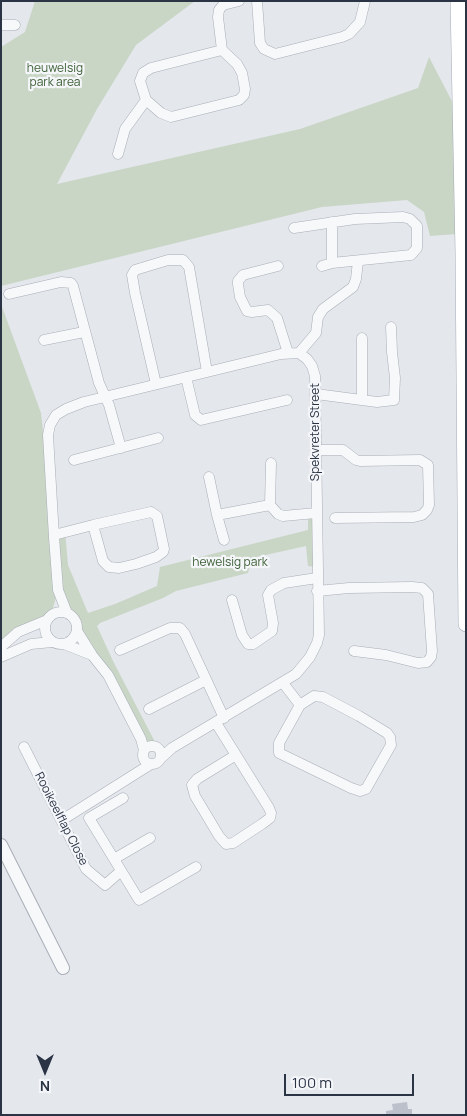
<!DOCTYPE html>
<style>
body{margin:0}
#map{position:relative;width:467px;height:1116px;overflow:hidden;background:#e4e7ec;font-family:Manrope,sans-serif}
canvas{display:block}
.frame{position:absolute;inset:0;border:2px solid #2b3445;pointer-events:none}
.north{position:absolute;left:20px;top:1046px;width:50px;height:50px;-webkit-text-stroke:4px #f4f6f9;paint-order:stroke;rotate:180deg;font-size:14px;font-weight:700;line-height:20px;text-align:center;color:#2b3445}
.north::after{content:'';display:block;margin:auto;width:18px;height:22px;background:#2b3445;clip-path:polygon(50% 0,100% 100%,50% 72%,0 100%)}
.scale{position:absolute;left:284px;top:1074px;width:130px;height:22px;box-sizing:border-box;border:2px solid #2b3445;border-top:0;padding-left:6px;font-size:15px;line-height:18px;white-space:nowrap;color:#2b3445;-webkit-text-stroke:4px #f4f6f9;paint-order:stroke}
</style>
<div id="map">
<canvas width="467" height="1116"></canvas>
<div class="frame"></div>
<div class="north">N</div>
<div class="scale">100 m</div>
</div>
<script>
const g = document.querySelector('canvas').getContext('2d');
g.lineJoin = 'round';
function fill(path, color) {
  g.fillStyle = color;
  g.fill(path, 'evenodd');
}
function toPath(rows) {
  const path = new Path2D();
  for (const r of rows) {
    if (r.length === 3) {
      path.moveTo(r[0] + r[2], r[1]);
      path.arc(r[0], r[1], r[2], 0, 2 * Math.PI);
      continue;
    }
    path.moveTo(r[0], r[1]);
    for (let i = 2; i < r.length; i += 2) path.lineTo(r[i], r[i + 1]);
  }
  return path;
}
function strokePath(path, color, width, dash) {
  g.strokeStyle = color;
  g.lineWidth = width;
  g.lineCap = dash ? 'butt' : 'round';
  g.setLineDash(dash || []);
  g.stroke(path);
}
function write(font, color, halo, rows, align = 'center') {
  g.font = font + ' Manrope,sans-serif';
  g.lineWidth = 4.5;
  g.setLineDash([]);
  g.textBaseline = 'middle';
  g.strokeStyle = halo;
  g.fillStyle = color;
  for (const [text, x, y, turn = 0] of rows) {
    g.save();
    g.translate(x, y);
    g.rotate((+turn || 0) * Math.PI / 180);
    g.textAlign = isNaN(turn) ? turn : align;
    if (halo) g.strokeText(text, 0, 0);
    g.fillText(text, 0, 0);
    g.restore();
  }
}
const green = toPath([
 [35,1,195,1,136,45,97,109,57,184,300,129,418,88,429,57,455,107,457,234,430,236,424,212,407,200,322,207,1,286,1,47,25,32],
 [1,304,41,413,54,534,65,531,68,565,88,613,115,604,157,586,160,567,308,530,308,518,316,519,317,567,308,566,306,546,252,558,248,573,176,591,163,598,100,623,97,626,113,661,154,740,154,746,141,739,78,627,76,620,67,613,58,590,51,615,1,648]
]);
const building = toPath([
 [407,1102,408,1109,412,1109,412,1115,386,1115,386,1111,393,1110,392,1104]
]);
const minor = toPath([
 [257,1,260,43,264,49,275,54,342,37,349,34,360,22,365,1],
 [1,25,15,25],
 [146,100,161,113,171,117,239,100,244,95,245,89,242,73,237,64,222,50],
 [118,154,125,129,146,100,140,81,143,73,151,68,222,50,218,17,219,10,223,5,239,1],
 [332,222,332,263],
 [294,228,355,219,403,217,410,219,417,226,417,248,411,255,332,263,322,266],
 [278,266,243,275,238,281,238,284,240,297,247,311,252,312,268,310,277,318,288,353],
 [9,294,61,282,71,283,73,286,99,383,109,405,121,448],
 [44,340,84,332],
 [299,353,316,333,318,317,323,309,353,287,356,279,358,261],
 [186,377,195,415,201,420,287,400],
 [156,384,135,293,132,275,135,270,168,260,183,260,189,267,207,372],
 [316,394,377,402,394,400,395,378,392,352,391,327],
 [362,399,362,338],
 [316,450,343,450,356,460,360,461,420,460,428,465,429,505,427,510,422,515,414,517,335,518],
 [74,460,158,438],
 [209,477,217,515,224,540],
 [270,505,271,463],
 [217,515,270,505,278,514,283,516,316,513],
 [54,535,93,525,151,512,157,516,164,549,163,552,156,557,136,564,119,568,109,567,103,561,93,525],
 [317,591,349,588,412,587,422,588,428,594,432,651,431,657,427,662,418,663,386,655,354,651],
 [232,600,242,635,248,644,253,644,272,631,273,623,268,595,271,590,284,583,317,578],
 [61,628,16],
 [67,613,58,590,54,537,48,435,50,425,56,415,66,409,84,402,281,354,299,353,307,359,312,366,315,376,319,635,317,643,310,657,296,674,172,748,160,759],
 [77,631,92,655,108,675,141,739,144,750],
 [64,644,92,655],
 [1,647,18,632,47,620],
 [120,650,170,628,180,628,185,634,224,718],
 [1,657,31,644,52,642],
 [283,683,300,705],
 [314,696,323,697,359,716,387,733,390,737,391,745,366,789,360,791,351,788,279,753,279,743,300,705,314,696],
 [149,709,206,680],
 [216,723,236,755,269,808,271,813,270,818,262,824,233,843,226,844,219,836,195,796,192,785,197,779,236,755],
 [152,755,9],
 [24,747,86,869,105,885,121,871],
 [123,798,89,818,139,900,196,867],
 [62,820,151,764],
 [114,859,150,838]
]);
const tertiary = toPath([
 [1,845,63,968]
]);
const primary = toPath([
 [458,1,463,253,466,624]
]);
const parkNames = [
 ["heuwelsig",55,69],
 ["park area",55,83],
 ["hewelsig park",230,563]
];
const streetNames = [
 ["Spekvreter Street",316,432,-90],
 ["Rooikeelflap Close",61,819,63]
];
fill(green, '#c9d6c5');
fill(building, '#bbc0ca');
strokePath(minor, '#a9aeb7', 11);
strokePath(tertiary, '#a9aeb7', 14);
strokePath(primary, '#a3abb8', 16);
strokePath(minor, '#f7f8fa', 10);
strokePath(tertiary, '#f7f8fa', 12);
strokePath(primary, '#fff', 15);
write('12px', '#3f6138', '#f4f6f9', parkNames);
write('12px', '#2b3445', '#f4f6f9', streetNames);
</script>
